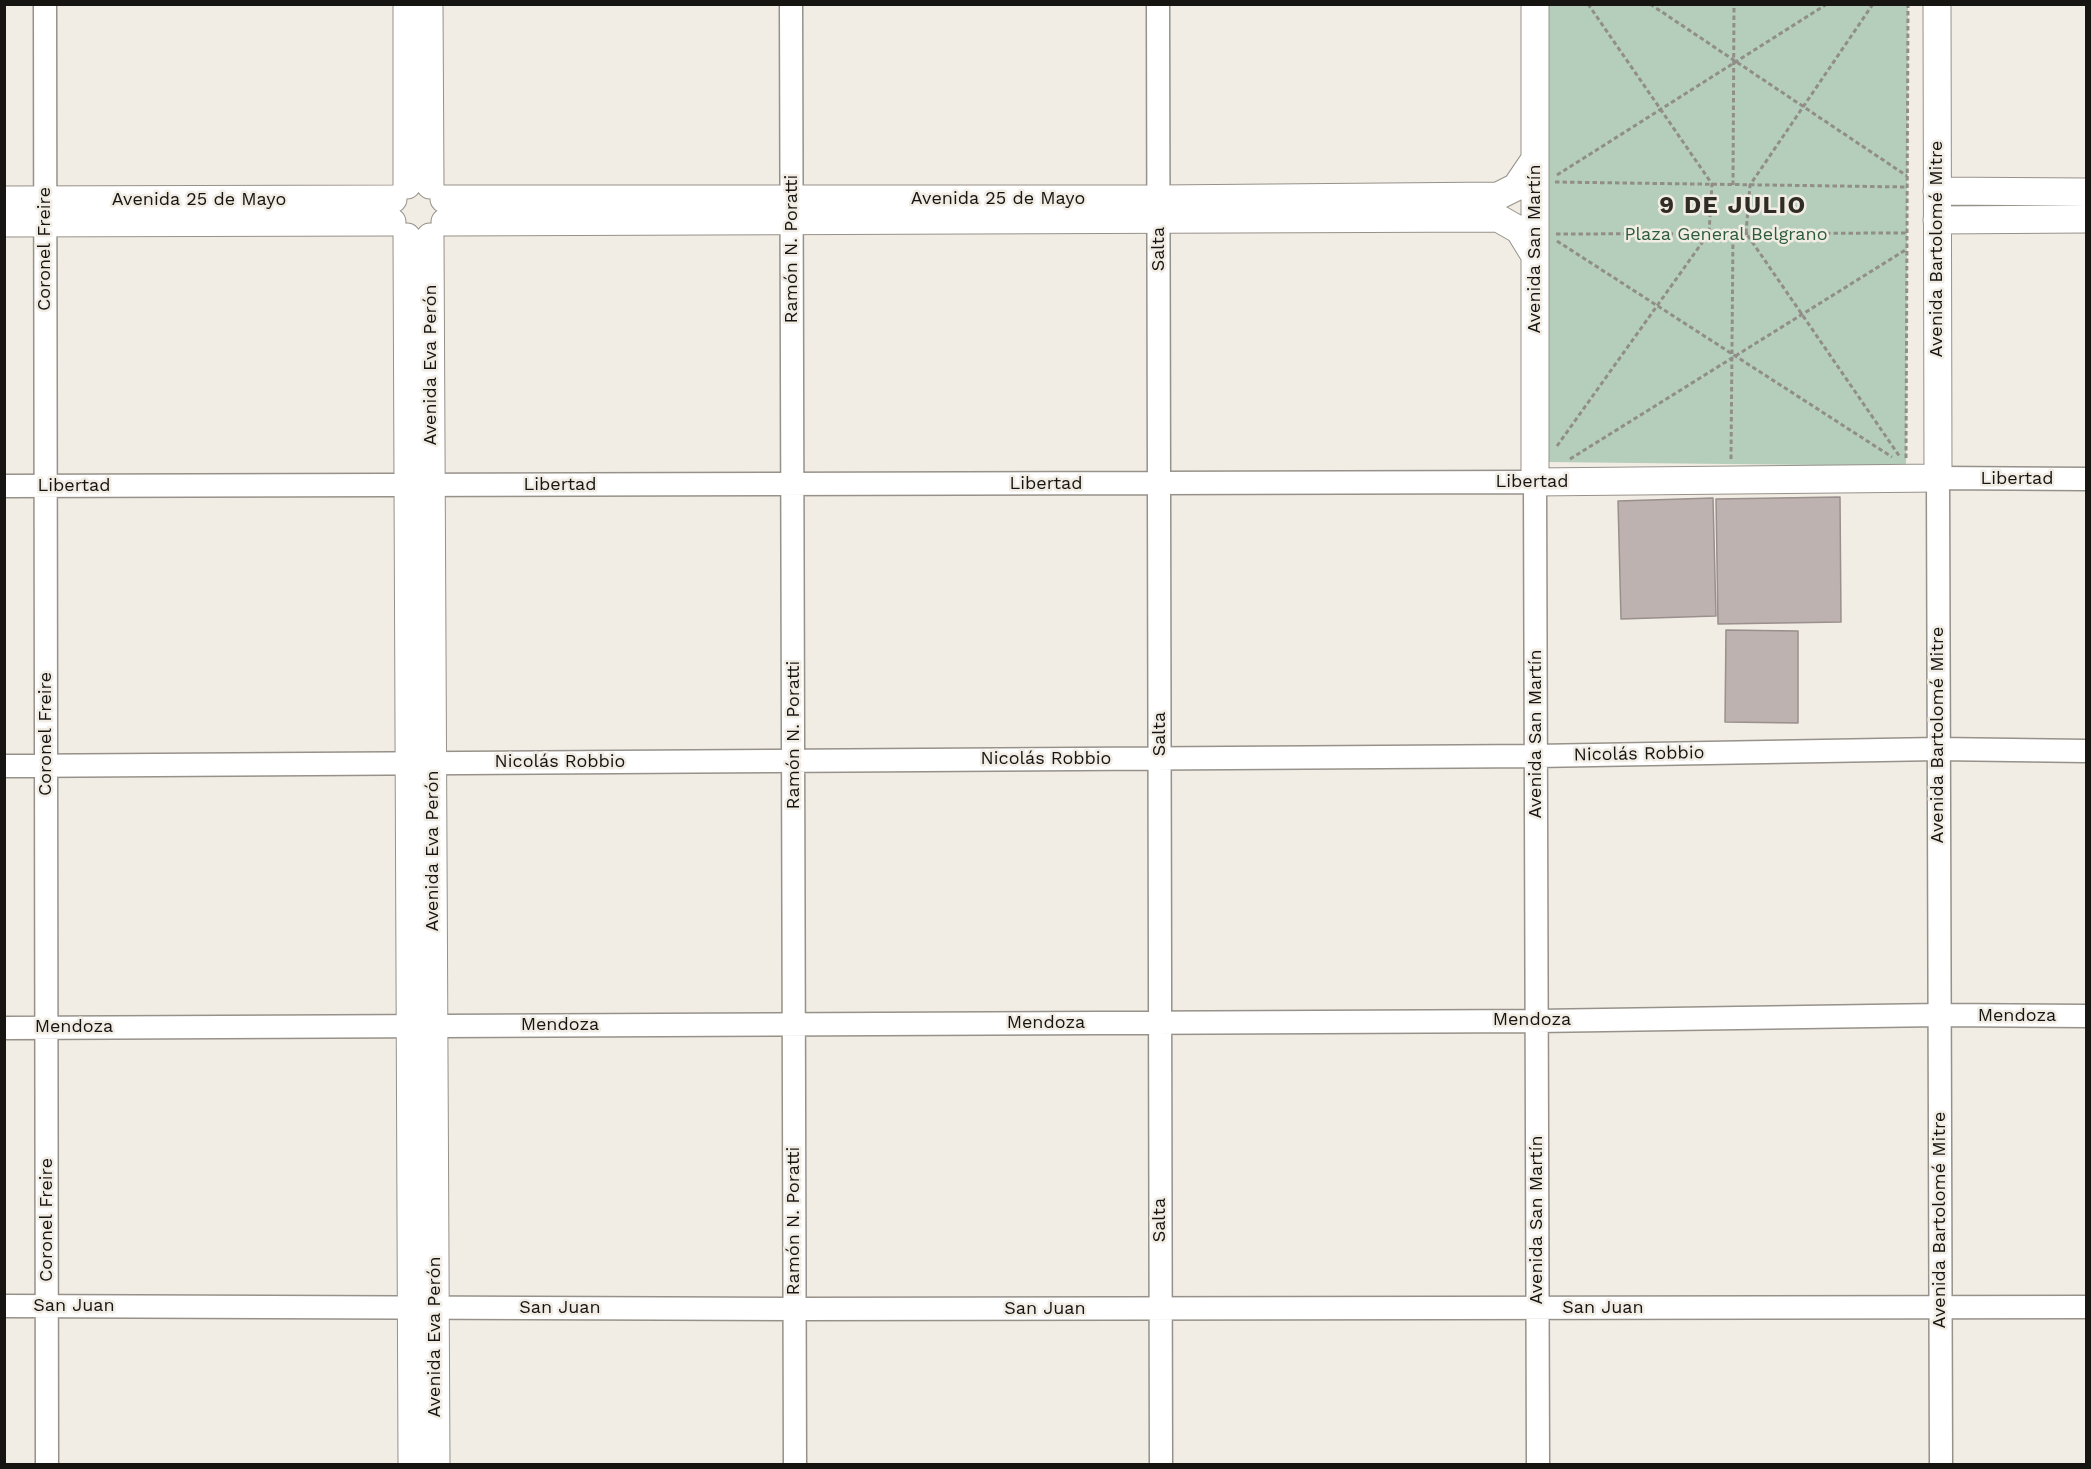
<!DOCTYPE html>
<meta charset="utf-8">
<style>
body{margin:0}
#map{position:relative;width:2091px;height:1469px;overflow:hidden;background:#f2ede4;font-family:"Work Sans",sans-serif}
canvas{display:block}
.frame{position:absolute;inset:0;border:6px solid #161512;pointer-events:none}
</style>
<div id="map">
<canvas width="2091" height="1469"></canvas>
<div class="frame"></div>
</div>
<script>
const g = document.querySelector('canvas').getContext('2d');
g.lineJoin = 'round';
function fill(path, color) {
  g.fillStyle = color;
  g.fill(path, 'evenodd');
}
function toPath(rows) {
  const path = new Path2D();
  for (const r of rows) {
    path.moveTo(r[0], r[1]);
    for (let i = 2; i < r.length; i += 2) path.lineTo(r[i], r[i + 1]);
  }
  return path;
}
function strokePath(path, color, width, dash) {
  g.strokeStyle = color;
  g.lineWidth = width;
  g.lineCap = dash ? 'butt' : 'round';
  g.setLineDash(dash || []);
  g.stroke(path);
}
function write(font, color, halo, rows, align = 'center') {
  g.font = font + ' "Work Sans",sans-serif';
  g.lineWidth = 5;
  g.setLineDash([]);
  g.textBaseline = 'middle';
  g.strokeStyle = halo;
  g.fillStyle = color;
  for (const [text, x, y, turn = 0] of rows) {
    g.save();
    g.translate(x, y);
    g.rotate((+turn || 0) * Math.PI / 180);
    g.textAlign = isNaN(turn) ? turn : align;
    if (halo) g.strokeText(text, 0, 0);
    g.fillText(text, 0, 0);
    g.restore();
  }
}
const green = toPath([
 [1545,5,1908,5,1906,466,1546,462]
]);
const building = toPath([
 [1840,497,1841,622,1718,624,1716,499,1840,497],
 [1713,498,1716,616,1621,619,1618,501,1713,498],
 [1726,630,1798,631,1798,723,1725,722,1726,630]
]);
const path = toPath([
 [1650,4,1907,176],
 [1873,4,1750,185,1746,233,1900,457],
 [1557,175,1827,4],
 [1555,182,1907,187],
 [1733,185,1734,4],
 [1556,234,1907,233],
 [1557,241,1892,457],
 [1557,446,1709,233,1712,184,1588,4],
 [1906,458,1908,4],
 [1570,459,1907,249],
 [1731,459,1733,233]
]);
const minor = toPath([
 [45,4,47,1464],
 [791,4,795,1464],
 [1158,4,1161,1464],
 [4,486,1535,482,1538,1464],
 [4,766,1536,756,1938,749,2086,751],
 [4,1028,1537,1021,1939,1015,2086,1016],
 [4,1306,794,1309,2086,1307],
 [1941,1464,1938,478,2086,479]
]);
const major = toPath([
 [407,4,407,185],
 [429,4,430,185],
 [1535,4,1535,482,1938,478,1937,4],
 [1937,191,2086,192],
 [444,199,1159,199,1498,196,1516,187,1535,159],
 [4,200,393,199],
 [1937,220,2086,219],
 [445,222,1498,218,1519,230,1535,256],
 [4,223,392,222],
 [407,237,412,1464],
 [430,237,436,1464]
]);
const streetNames = [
 ["Avenida 25 de Mayo",998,199],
 ["Avenida 25 de Mayo",199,200],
 ["Coronel Freire",45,249,-90],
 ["Ramón N. Poratti",792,249,-90],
 ["Salta",1159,249,-90],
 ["Avenida San Martín",1535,249,-90],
 ["Avenida Bartolomé Mitre",1937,249,-90],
 ["Avenida Eva Perón",431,365,-90],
 ["Libertad",2017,479],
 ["Libertad",1532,482],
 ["Libertad",1046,484],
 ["Libertad",560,485],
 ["Libertad",74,486],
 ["Coronel Freire",46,734,-90],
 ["Salta",1160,734,-90],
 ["Avenida San Martín",1536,734,-90],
 ["Ramón N. Poratti",794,735,-90],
 ["Avenida Bartolomé Mitre",1938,735,-90],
 ["Nicolás Robbio",1639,754,-1],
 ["Nicolás Robbio",1046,759],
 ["Nicolás Robbio",560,762],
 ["Avenida Eva Perón",433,851,-90],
 ["Mendoza",2017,1016],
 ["Mendoza",1532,1020],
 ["Mendoza",1046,1023],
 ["Mendoza",560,1025],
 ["Mendoza",74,1027],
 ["Coronel Freire",47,1220,-90],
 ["Salta",1160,1220,-90],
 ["Avenida San Martín",1537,1220,-90],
 ["Avenida Bartolomé Mitre",1940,1220,-90],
 ["Ramón N. Poratti",794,1221,-90],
 ["San Juan",74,1306],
 ["San Juan",560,1308],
 ["San Juan",1603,1308],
 ["San Juan",1045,1309],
 ["Avenida Eva Perón",435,1337,-90]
];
const parkNames = [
 ["Plaza General Belgrano",1726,235]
];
const districtNames = [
 ["9 DE JULIO",1733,206]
];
fill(green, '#b4cebb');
fill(building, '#bdb2af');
strokePath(building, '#998f8c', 1.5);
strokePath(minor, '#969189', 25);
strokePath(major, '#969189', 29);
strokePath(path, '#918e88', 3, [4.5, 3]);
strokePath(minor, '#fff', 22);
strokePath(major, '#fff', 27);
write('18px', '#161512', '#f2ede4', streetNames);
write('18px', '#2a5c3d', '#f2ede4', parkNames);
g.letterSpacing = '1.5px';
write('bold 24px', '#2f2b25', '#f2ede4', districtNames);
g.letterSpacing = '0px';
</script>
